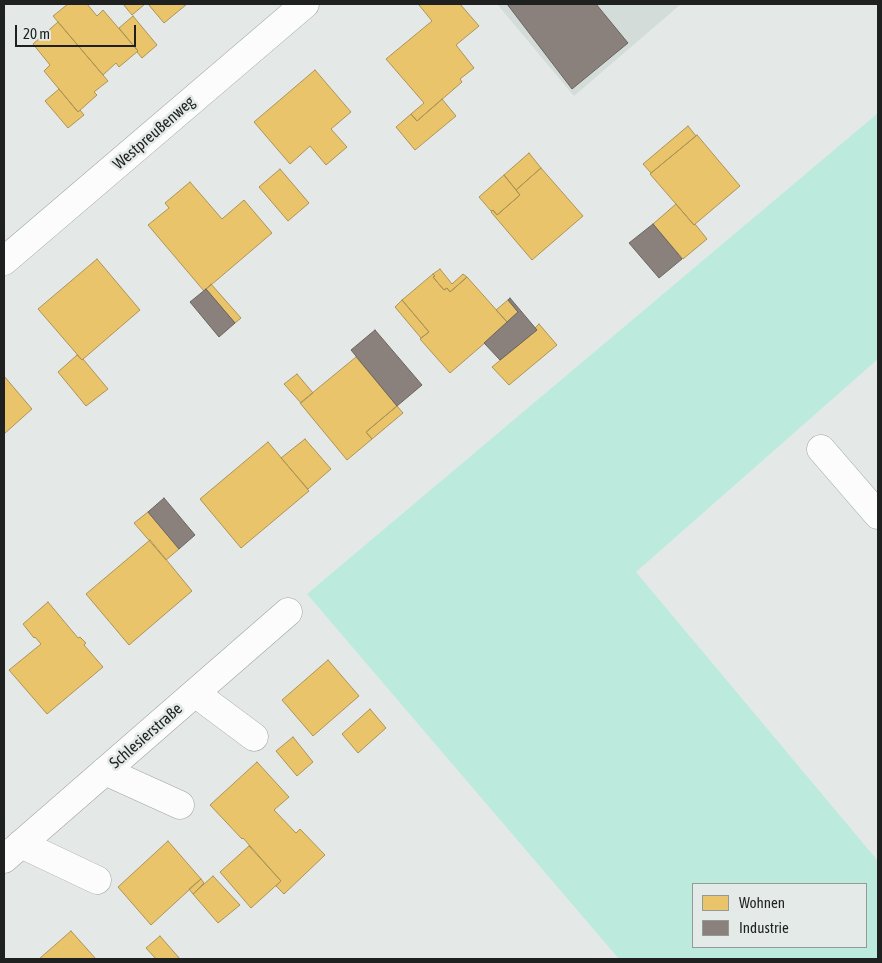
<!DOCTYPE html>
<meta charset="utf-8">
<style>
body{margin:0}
#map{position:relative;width:882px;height:963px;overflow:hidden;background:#e4e9e7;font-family:"Asap Condensed",sans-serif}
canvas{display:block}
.frame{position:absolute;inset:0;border:5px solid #1f2120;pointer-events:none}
.legend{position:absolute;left:692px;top:883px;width:175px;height:65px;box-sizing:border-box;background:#e3eae7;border:1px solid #959a97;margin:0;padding:6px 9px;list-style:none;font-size:15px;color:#1f2120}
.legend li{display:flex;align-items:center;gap:10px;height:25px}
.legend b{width:25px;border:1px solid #959a97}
.scale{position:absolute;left:15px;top:25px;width:121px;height:22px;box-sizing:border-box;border:2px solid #1f2120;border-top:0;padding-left:6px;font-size:15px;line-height:18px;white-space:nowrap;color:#1f2120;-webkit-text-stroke:4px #e3eae7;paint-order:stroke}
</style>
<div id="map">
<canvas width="882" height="963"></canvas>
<div class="frame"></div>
<ul class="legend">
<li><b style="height:14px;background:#e9c46a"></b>Wohnen</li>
<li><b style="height:14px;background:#8a817c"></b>Industrie</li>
</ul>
<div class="scale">20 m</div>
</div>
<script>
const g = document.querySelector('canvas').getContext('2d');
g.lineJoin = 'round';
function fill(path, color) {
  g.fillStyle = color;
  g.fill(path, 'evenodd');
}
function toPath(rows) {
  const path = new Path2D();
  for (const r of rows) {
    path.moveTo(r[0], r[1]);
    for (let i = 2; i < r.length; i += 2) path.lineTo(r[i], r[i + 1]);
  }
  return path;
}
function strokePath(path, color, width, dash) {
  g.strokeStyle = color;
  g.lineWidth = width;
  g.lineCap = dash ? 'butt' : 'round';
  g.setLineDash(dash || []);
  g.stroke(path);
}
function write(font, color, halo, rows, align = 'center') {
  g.font = font + ' "Asap Condensed",sans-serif';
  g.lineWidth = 5;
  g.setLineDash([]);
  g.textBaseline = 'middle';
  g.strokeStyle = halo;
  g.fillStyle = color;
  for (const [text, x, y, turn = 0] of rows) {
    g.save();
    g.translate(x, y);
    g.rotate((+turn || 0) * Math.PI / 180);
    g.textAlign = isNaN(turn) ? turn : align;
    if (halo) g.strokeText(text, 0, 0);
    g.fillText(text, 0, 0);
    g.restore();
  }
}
const built = toPath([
 [497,4,681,4,574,96]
]);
const green = toPath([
 [878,113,878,359,636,572,878,861,878,959,619,959,307,594],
 [693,884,866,884,866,947,693,947]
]);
const homes = toPath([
 [68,4,87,4,97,16,103,10,138,51,119,67,116,63,103,75,53,16,68,4],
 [123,4,145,4,132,15,123,4],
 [148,4,187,4,164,23,148,4],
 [420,4,460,4,479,26,456,45,474,68,460,79,462,82,417,121,411,114,424,103,386,59,432,21,419,5,420,4],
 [133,16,157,45,142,58,137,52,138,51,119,28,133,16],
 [58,22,108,81,94,92,97,95,78,112,44,71,50,65,33,44,58,22],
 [315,70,351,112,331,129,347,147,326,165,310,146,290,164,254,122,315,70],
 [59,89,78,112,80,110,84,115,68,128,45,101,59,89],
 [442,99,456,116,415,150,396,127,411,114,417,121,442,99],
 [688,126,696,136,651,173,643,164,688,126],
 [697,135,740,186,694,225,650,174,697,135],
 [529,153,541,168,516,190,504,175,529,153],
 [541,168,583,216,532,260,491,212,493,210,497,215,520,195,516,190,541,168],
 [280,169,309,203,288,221,259,187,280,169],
 [504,175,520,195,497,215,493,210,491,211,479,197,504,175],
 [190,182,222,219,244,200,272,233,204,291,148,225,169,208,165,203,190,182],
 [676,204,694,225,695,224,707,239,683,259,653,224,676,204],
 [97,259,140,310,82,360,38,309,97,259],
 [440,269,452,284,463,274,467,277,450,292,447,288,444,290,433,277,435,276,433,274,440,269],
 [433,274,435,276,433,277,444,290,447,288,450,292,467,277,508,323,450,373,420,339,429,332,402,300,433,274],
 [211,284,241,318,235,323,206,289,211,284],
 [402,300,429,332,421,338,395,307,402,300],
 [508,300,518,312,507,322,496,310,508,300],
 [539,324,557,345,509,385,492,367,537,330,535,328,539,324],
 [77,355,82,360,83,359,108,389,86,406,58,372,77,355],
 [356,357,397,406,366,432,372,439,347,460,300,403,356,357],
 [297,374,313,393,301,403,284,384,297,374],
 [4,376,32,409,4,434,4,376],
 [397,406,403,413,372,439,366,432,397,406],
 [305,439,331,469,308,489,281,458,305,439],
 [268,442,309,491,241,548,200,499,268,442],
 [148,512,179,549,166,560,134,523,148,512],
 [150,540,192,591,129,645,86,594,150,540],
 [48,602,78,638,80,637,86,643,84,645,103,667,47,714,9,670,41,644,35,637,34,638,23,624,48,602],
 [328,660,359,696,313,736,282,700,328,660],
 [370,709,386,728,358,753,342,734,370,709],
 [293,737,313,762,297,776,276,751,293,737],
 [257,762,289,797,274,810,296,833,300,829,325,855,284,894,276,886,281,881,243,838,242,839,210,805,257,762],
 [168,841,201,879,151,925,118,887,168,841],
 [249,846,281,881,251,908,220,872,249,846],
 [213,876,240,905,218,923,193,894,213,876],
 [201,879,204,883,193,894,189,889,201,879],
 [71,931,96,959,39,959,71,931],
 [160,936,180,959,156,959,146,948,160,936]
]);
const industry = toPath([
 [507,4,596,4,628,43,572,89,507,4],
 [653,224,682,259,659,278,629,243,653,224],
 [206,289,235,323,219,337,190,302,206,289],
 [510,298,537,330,500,360,484,343,518,312,508,300,510,298],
 [375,330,422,385,397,406,351,350,375,330],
 [164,498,195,535,179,549,148,512,164,498]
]);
const minor = toPath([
 [4,261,305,4],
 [821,449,878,515],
 [195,693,254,737],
 [105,771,180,805],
 [21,844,97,880],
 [4,859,288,612]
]);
const streetNames = [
 ["Westpreußenweg",154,133,-41],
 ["Schlesierstraße",146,736,-41]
];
fill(built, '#d3dcd8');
fill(green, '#bcebdd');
fill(homes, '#e9c46a');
strokePath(homes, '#ac9354', 1);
fill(industry, '#8a817c');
strokePath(industry, '#6a6460', 1);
strokePath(minor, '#9fa2a1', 29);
strokePath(minor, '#fbfcfb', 28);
write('16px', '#1f2120', '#e3eae7', streetNames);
</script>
